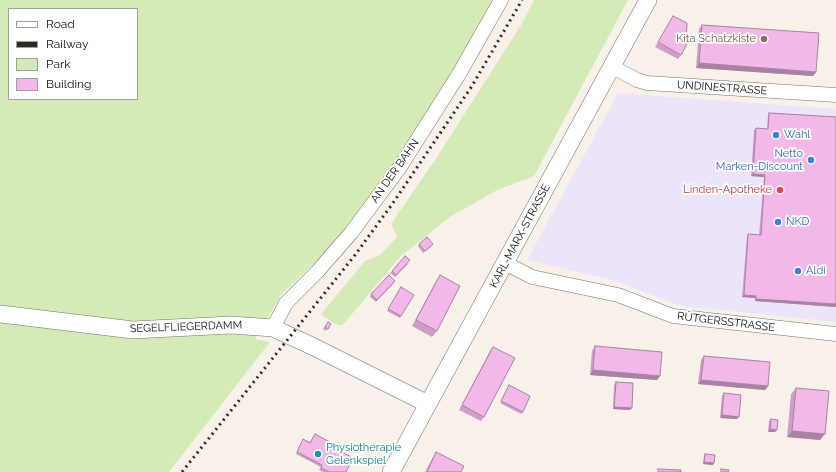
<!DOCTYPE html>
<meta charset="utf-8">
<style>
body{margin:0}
#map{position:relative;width:836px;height:472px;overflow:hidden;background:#f8f1e9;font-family:Raleway,sans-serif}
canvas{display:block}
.legend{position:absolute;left:8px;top:8px;width:130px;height:92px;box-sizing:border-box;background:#fff;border:1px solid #9f9f9d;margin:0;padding:5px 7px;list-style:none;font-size:12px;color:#100e0b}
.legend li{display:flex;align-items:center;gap:8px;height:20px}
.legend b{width:20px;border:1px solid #9f9f9d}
</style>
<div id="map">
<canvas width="836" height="472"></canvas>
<ul class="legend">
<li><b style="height:5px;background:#fff"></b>Road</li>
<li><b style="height:5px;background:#2e2b27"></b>Railway</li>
<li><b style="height:11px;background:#d5ebb7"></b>Park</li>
<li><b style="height:11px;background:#f1b8e8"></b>Building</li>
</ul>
</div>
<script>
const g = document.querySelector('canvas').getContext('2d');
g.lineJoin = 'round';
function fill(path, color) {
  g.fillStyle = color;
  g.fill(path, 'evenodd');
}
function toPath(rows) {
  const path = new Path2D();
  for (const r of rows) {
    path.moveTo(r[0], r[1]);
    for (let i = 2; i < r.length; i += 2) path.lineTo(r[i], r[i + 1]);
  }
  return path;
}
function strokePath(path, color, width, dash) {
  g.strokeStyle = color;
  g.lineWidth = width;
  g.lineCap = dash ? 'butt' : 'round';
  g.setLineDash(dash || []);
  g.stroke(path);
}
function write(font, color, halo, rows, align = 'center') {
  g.font = font + ' Raleway,sans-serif';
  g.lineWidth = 3.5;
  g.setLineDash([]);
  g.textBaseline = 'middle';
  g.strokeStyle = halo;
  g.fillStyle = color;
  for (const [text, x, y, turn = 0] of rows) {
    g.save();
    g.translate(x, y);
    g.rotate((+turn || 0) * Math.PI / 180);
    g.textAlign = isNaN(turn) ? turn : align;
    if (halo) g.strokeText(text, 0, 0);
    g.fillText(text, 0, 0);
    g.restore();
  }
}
const commercial = toPath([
 [618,93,836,109,836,322,680,306,616,281,527,260]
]);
const green = toPath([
 [0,0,495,0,455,70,394,164,347,231,281,295,255,339,270,342,169,472,0,472],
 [9,9,137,9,137,99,9,99],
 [534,0,628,0,534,176,497,190,450,217,401,256,342,326,333,323,321,314,365,261,380,255,397,237,391,224,437,157,521,25]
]);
const minor = toPath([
 [611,66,637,80,647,83,836,95],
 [505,263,532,277,618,295,673,316,836,334],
 [273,328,286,303,317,272,351,233,400,167,459,74,501,0]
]);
const tertiary = toPath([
 [0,314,133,330,231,325,273,328,314,347,428,404],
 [391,472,648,0]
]);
const rail = toPath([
 [182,472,355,255,393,203,472,86,522,0]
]);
const wall = toPath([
 [673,16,681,55,678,59,655,47],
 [702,25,816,72,813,76,696,68,699,29],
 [769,113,836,117,836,307,755,301,755,298,742,297,747,236,748,234,759,235,764,177,751,176,754,130,756,128,767,129,768,115],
 [419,244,431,247,423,253,418,246],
 [409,263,395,277,390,273,392,271],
 [440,275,437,331,432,337,412,326,436,281],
 [394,283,376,302,370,297,371,294],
 [399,290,401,316,400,318,387,311],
 [328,322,331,324,326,331,323,329],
 [595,346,660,376,657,380,590,375,592,351],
 [493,347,484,417,481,421,459,410,490,351],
 [704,356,768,386,765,390,698,384,701,360],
 [616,382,630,410,613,409,614,385],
 [509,385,523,412,521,414,500,403],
 [796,388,820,440,787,437,791,394],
 [724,393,737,419,720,418,722,396],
 [771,419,775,432,768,432,769,421],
 [315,434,342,452,346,472,323,472,319,470,321,467,296,454,303,439,310,442],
 [436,452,461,472,425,472,432,459],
 [705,454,713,465,703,464,704,456]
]);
const shadedWall = toPath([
 [699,63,816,72,813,76,696,68],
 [753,174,765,175,764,177,751,176],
 [744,295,756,296,755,298,742,297],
 [756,299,836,304,836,307,755,301],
 [593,370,660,376,657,380,590,375],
 [701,380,768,386,765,390,698,384],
 [614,407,632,408,630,410,613,409],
 [722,415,739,417,737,419,720,418],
 [770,429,777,430,775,432,768,432],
 [792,431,825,434,820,440,787,437],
 [704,462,714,463,713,465,703,464]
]);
const building = toPath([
 [673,16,687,23,686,46,681,55,658,42,673,16],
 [702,25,819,33,816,72,699,63,702,25],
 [769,113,836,117,836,304,756,299,756,296,744,295,748,234,761,235,765,175,753,174,756,128,768,129,769,113],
 [427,237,433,244,425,251,419,244,427,237],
 [405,256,410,260,396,275,392,271,405,256],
 [389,275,395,281,377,300,371,294,389,275],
 [440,275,460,286,437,331,416,320,440,275],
 [401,287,414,295,401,316,388,309,401,287],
 [328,322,331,324,328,329,325,327,328,322],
 [595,346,662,352,660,376,593,370,595,346],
 [493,347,515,358,484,417,462,405,493,347],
 [704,356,770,362,768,386,701,380,704,356],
 [616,382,633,383,632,408,614,407,616,382],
 [509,385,530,396,523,412,501,401,509,385],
 [796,388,829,391,825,434,792,431,796,388],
 [724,393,741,395,739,417,722,415,724,393],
 [771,419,778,420,777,430,770,429,771,419],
 [315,434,343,449,342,452,353,458,346,472,329,472,321,468,322,465,297,452,303,439,310,443,315,434],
 [436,452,464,466,461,472,427,472,436,452],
 [705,454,715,455,714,463,704,462,705,454],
 [658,469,681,470,681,472,658,472,658,469],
 [721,469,729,470,728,472,721,472,721,469]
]);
const markers = [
 [764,39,4,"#8d6e63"],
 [776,135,4,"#3f7fe0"],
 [811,160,4,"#3f7fe0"],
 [780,190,4,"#e0444e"],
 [778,222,4,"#3f7fe0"],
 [798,271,4,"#3f7fe0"],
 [318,454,4,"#0f9aa8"]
];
const educationNames = [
 ["Kita Schatzkiste",756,39]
];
const streetNames = [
 ["UNDINESTRASSE",722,88,4],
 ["AN DER BAHN",395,171,-55],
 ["KARL-MARX-STRASSE",520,236,-62],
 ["RÜTGERSSTRASSE",726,322,7],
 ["SEGELFLIEGERDAMM",186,327,-2]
];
const shopNames = [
 ["Wahl",784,135],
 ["Netto",803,154,"right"],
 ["Marken-Discount",803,167,"right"],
 ["NKD",786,222],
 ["Aldi",806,271]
];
const healthNames = [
 ["Linden-Apotheke",772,190]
];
const cultureNames = [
 ["Physiotherapie",326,448],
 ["Gelenkspiel",326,461]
];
fill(commercial, '#ece5fa');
fill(green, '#d5ebb7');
strokePath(minor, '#77716a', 15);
strokePath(tertiary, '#77716a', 18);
strokePath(minor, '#fff', 14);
strokePath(tertiary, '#fff', 17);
strokePath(rail, '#2e2b27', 3, [2, 4]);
fill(wall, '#cf9ec8');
fill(shadedWall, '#a981a2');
fill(building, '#f1b8e8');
strokePath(building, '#a981a2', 1);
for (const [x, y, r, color] of markers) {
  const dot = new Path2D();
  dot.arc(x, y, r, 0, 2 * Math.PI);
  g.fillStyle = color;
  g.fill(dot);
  strokePath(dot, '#fff', 1.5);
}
write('11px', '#785e54', '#fff', educationNames, 'right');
write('11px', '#100e0b', '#fff', streetNames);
write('11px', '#366cbe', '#fff', shopNames, 'left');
write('11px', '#be3a42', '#fff', healthNames, 'right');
write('11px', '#0d838f', '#fff', cultureNames, 'left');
</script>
